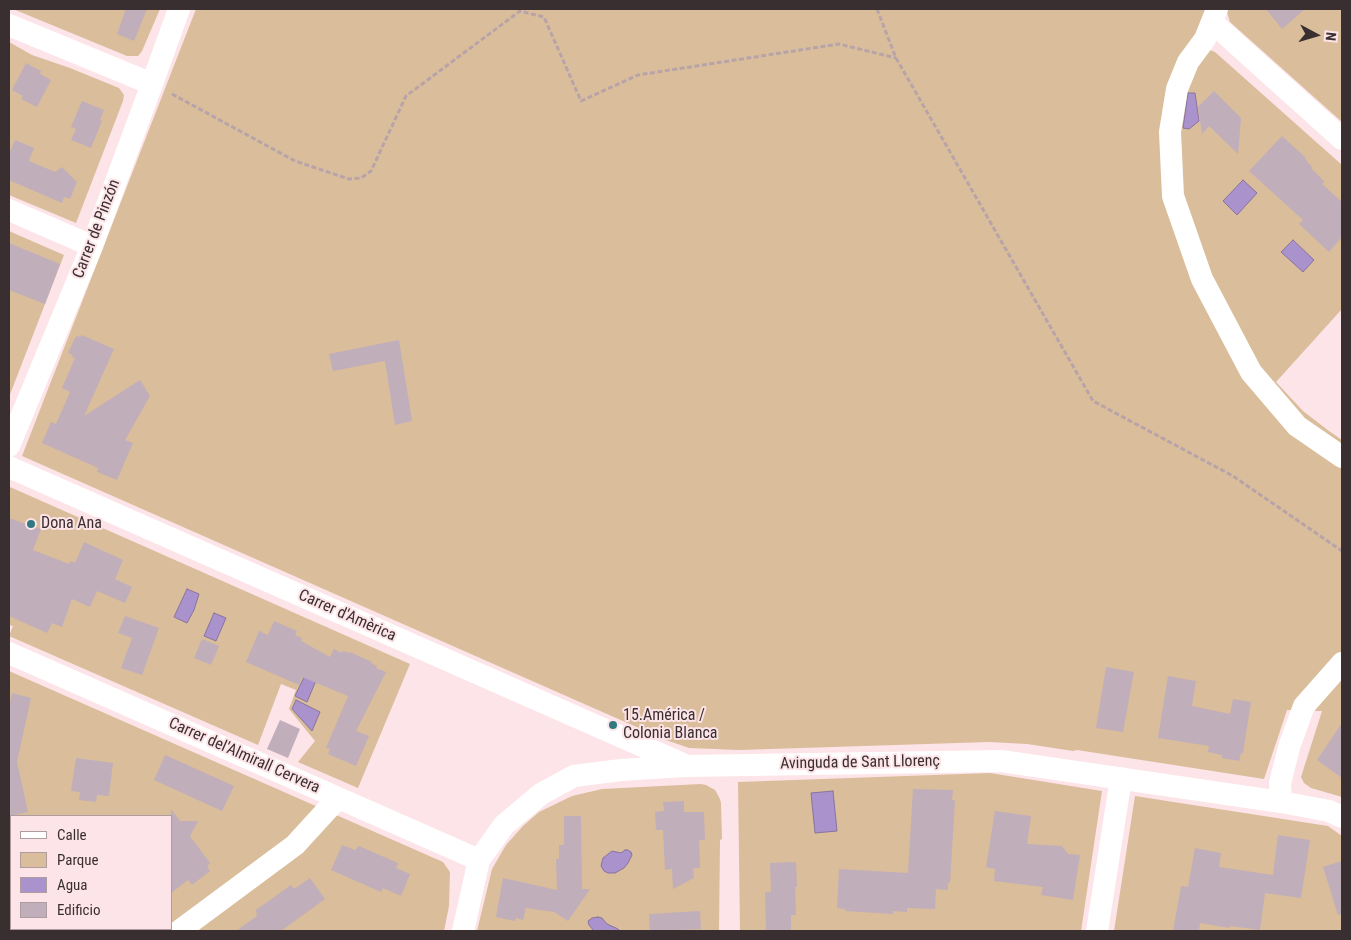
<!DOCTYPE html>
<meta charset="utf-8">
<style>
body{margin:0}
#map{position:relative;width:1351px;height:940px;overflow:hidden;background:#fde4e8;font-family:"Roboto Condensed",sans-serif}
canvas{display:block}
.frame{position:absolute;inset:0;border:10px solid #392f31;pointer-events:none}
.legend{position:absolute;left:10px;top:815px;width:162px;height:115px;box-sizing:border-box;background:#fde4e8;border:1px solid #af9c9f;margin:0;padding:6px 9px;list-style:none;font-size:15px;color:#392f31}
.legend li{display:flex;align-items:center;gap:10px;height:25px}
.legend b{width:25px;border:1px solid #af9c9f}
.north{position:absolute;left:1291px;top:10px;width:50px;height:50px;-webkit-text-stroke:4px #fde4e8;paint-order:stroke;rotate:96deg;font-size:14px;font-weight:700;line-height:20px;text-align:center;color:#392f31}
.north::after{content:'';display:block;margin:auto;width:18px;height:22px;background:#392f31;clip-path:polygon(50% 0,100% 100%,50% 72%,0 100%)}
</style>
<div id="map">
<canvas width="1351" height="940"></canvas>
<div class="frame"></div>
<ul class="legend">
<li><b style="height:6px;background:#fff"></b>Calle</li>
<li><b style="height:14px;background:#dabd9b"></b>Parque</li>
<li><b style="height:14px;background:#aa92cd"></b>Agua</li>
<li><b style="height:14px;background:#c0aebb"></b>Edificio</li>
</ul>
<div class="north">N</div>
</div>
<script>
const g = document.querySelector('canvas').getContext('2d');
g.lineJoin = 'round';
function fill(path, color) {
  g.fillStyle = color;
  g.fill(path, 'evenodd');
}
function toPath(rows) {
  const path = new Path2D();
  for (const r of rows) {
    path.moveTo(r[0], r[1]);
    for (let i = 2; i < r.length; i += 2) path.lineTo(r[i], r[i + 1]);
  }
  return path;
}
function strokePath(path, color, width, dash) {
  g.strokeStyle = color;
  g.lineWidth = width;
  g.lineCap = dash ? 'butt' : 'round';
  g.setLineDash(dash || []);
  g.stroke(path);
}
function write(font, color, halo, rows, align = 'center') {
  g.font = font + ' "Roboto Condensed",sans-serif';
  g.lineWidth = 4;
  g.setLineDash([]);
  g.textBaseline = 'middle';
  g.strokeStyle = halo;
  g.fillStyle = color;
  for (const [text, x, y, turn = 0] of rows) {
    g.save();
    g.translate(x, y);
    g.rotate((+turn || 0) * Math.PI / 180);
    g.textAlign = isNaN(turn) ? turn : align;
    if (halo) g.strokeText(text, 0, 0);
    g.fillText(text, 0, 0);
    g.restore();
  }
}
const green = toPath([
 [13,9,160,9,142,51,138,56,127,56],
 [196,9,1207,9,1210,50,1215,52,1342,165,1342,309,1276,382,1303,411,1329,431,1342,440,1342,797,1311,788,1304,783,1301,777,1322,711,1287,710,1264,779,1077,750,1073,751,1027,744,989,742,739,750,689,748,666,740,548,688,22,456],
 [1226,9,1342,9,1342,122,1230,22],
 [9,42,32,55,70,68,119,88,124,95,123,101,76,223,9,195],
 [9,231,64,255,9,397],
 [10,487,410,664,358,788,298,762,315,741,289,709,296,690,281,684,258,745,9,636,13,626,9,625,9,490],
 [9,671,443,862,450,872,449,906,444,931,9,931],
 [11,816,171,816,171,929,11,929],
 [990,773,1102,791,1081,931,740,931,738,782],
 [701,784,706,785,715,790,720,799,721,803,722,839,720,840,719,931,477,931,492,869,506,845,523,826,539,812,572,796,602,789],
 [1135,796,1328,826,1342,836,1342,931,1114,931]
]);
const water = toPath([
 [1188,93,1195,93,1199,121,1189,129,1183,128,1188,93],
 [1243,180,1257,193,1237,215,1223,201,1243,180],
 [1293,240,1314,260,1303,272,1281,252,1293,240],
 [187,589,199,594,194,610,187,623,174,617,187,589],
 [214,613,226,618,216,641,204,636,214,613],
 [306,673,317,678,307,702,295,696,306,673],
 [296,700,320,712,312,731,292,709,296,700],
 [833,791,837,831,815,833,811,793,833,791],
 [625,850,628,850,631,852,632,855,628,863,624,868,615,873,608,873,604,871,601,866,603,858,612,851,621,853,625,850],
 [598,917,602,918,607,924,618,929,620,931,594,931,589,925,588,921,592,918,598,917]
]);
const building = toPath([
 [126,9,147,9,134,41,117,34],
 [1266,9,1305,9,1282,29],
 [26,63,41,71,40,74,51,80,37,107,21,99,23,96,12,90],
 [1214,91,1241,118,1238,154,1209,126,1202,134,1198,107],
 [82,101,104,110,100,120,102,121,91,148,71,140,76,129,71,127],
 [1282,136,1306,158,1305,159,1312,167,1311,168,1324,181,1322,184,1342,202,1342,237,1329,252,1299,224,1303,220,1249,171],
 [15,140,34,148,29,161,55,172,62,167,77,182,70,199,64,197,62,203,9,180,9,154],
 [9,243,60,264,45,304,9,290],
 [82,335,114,349,84,416,140,380,150,396,125,440,133,443,117,480,97,472,98,468,42,443,51,422,56,424,70,392,62,388,75,358,71,357,73,355,68,353,76,336,80,337],
 [399,340,412,421,395,425,385,361,333,371,329,354],
 [9,518,41,529,33,550,69,564,71,561,75,563,84,542,123,560,115,579,132,587,125,603,97,591,90,607,72,599,62,627,52,623,47,633,9,616],
 [125,616,159,628,142,675,121,668,132,638,118,633],
 [274,621,297,631,295,635,302,638,301,641,330,657,334,649,342,653,343,651,350,653,350,652,372,662,371,663,377,666,376,668,386,672,356,731,369,736,356,766,328,754,330,749,326,748,348,696,302,677,299,685,246,662,259,631,268,635],
 [202,639,219,646,211,665,194,658],
 [1106,667,1134,672,1123,732,1096,728],
 [1168,676,1196,681,1192,706,1230,714,1233,699,1251,702,1243,753,1241,753,1239,761,1222,758,1222,755,1208,752,1209,746,1158,738],
 [12,693,31,698,17,762,28,812,9,816,9,707],
 [280,720,300,729,288,758,267,749],
 [1342,723,1342,778,1317,760],
 [165,755,234,786,222,811,154,780],
 [76,758,113,763,109,796,97,795,96,802,79,800,80,792,71,791],
 [913,789,953,790,952,800,955,800,950,883,948,883,948,890,936,889,935,909,907,908,907,912,893,911,893,914,845,911,845,909,837,908,839,869,908,873],
 [684,801,684,812,704,812,705,840,699,840,700,868,693,868,694,878,673,889,672,869,665,870,663,830,656,830,655,812,664,811,663,802],
 [171,809,180,821,198,821,190,836,210,863,207,866,210,871,192,885,188,880,171,893],
 [995,811,1031,816,1027,844,1062,846,1068,854,1080,855,1073,900,1041,895,1043,887,994,881,995,869,986,867],
 [564,816,581,816,582,889,590,889,568,921,554,912,526,908,523,920,516,918,515,921,496,917,503,878,557,890,556,859,559,859,559,845,564,845],
 [1278,835,1310,840,1301,898,1265,893,1260,930,1230,926,1230,928,1200,923,1199,931,1173,931,1181,886,1188,887,1195,848,1221,853,1219,867,1273,875],
 [342,845,355,850,359,846,398,863,396,868,410,874,401,896,383,888,381,892,331,870],
 [1342,861,1342,914,1338,915,1323,867],
 [796,862,797,887,795,887,796,915,791,915,791,931,766,931,765,892,771,892,770,863],
 [310,878,325,899,281,931,236,931,257,916,256,910,291,885,294,889],
 [700,911,701,929,650,931,649,914]
]);
const path = toPath([
 [877,9,896,58,1093,401,1233,476,1342,551],
 [172,94,295,161,349,179,361,178,371,171,406,96,520,11,544,17,581,101,638,75,839,44,896,58]
]);
const minor = toPath([
 [1217,9,1205,39,1188,62,1177,89,1170,132,1173,196,1202,279,1251,372,1297,426,1342,457],
 [1212,22,1342,139],
 [9,25,152,84],
 [9,210,92,246],
 [9,446,92,246,152,84,179,9],
 [9,467,683,764],
 [9,653,479,860],
 [1281,802,1280,783,1290,744,1304,706,1342,663],
 [179,931,295,845,338,798],
 [463,931,479,860,504,825,541,794,574,776,621,770,686,766,1001,761,1281,802,1329,811,1342,817],
 [1097,931,1121,778]
]);
const markers = [
 [31,524,5,"#317981"],
 [613,725,5,"#317981"]
];
const streetNames = [
 ["Carrer de Pinzón",97,229,-69],
 ["Carrer d'Amèrica",347,616,24],
 ["Carrer del'Almirall Cervera",244,756,24],
 ["Avinguda de Sant Llorenç",860,763,-1]
];
const poiNames = [
 ["Dona Ana",41,524],
 ["15.América /",623,716],
 ["Colonia Blanca",623,734]
];
fill(green, '#dabd9b');
fill(water, '#aa92cd');
strokePath(water, '#88749e', 1);
fill(building, '#c0aebb');
strokePath(path, '#b8a4a8', 3, [5, 2.5]);
strokePath(minor, '#fff', 22);
for (const [x, y, r, color] of markers) {
  const dot = new Path2D();
  dot.arc(x, y, r, 0, 2 * Math.PI);
  g.fillStyle = color;
  g.fill(dot);
  strokePath(dot, '#fde4e8', 2);
}
write('16px', '#392f31', '#fde4e8', streetNames);
write('16px', '#392f31', '#fde4e8', poiNames, 'left');
</script>
